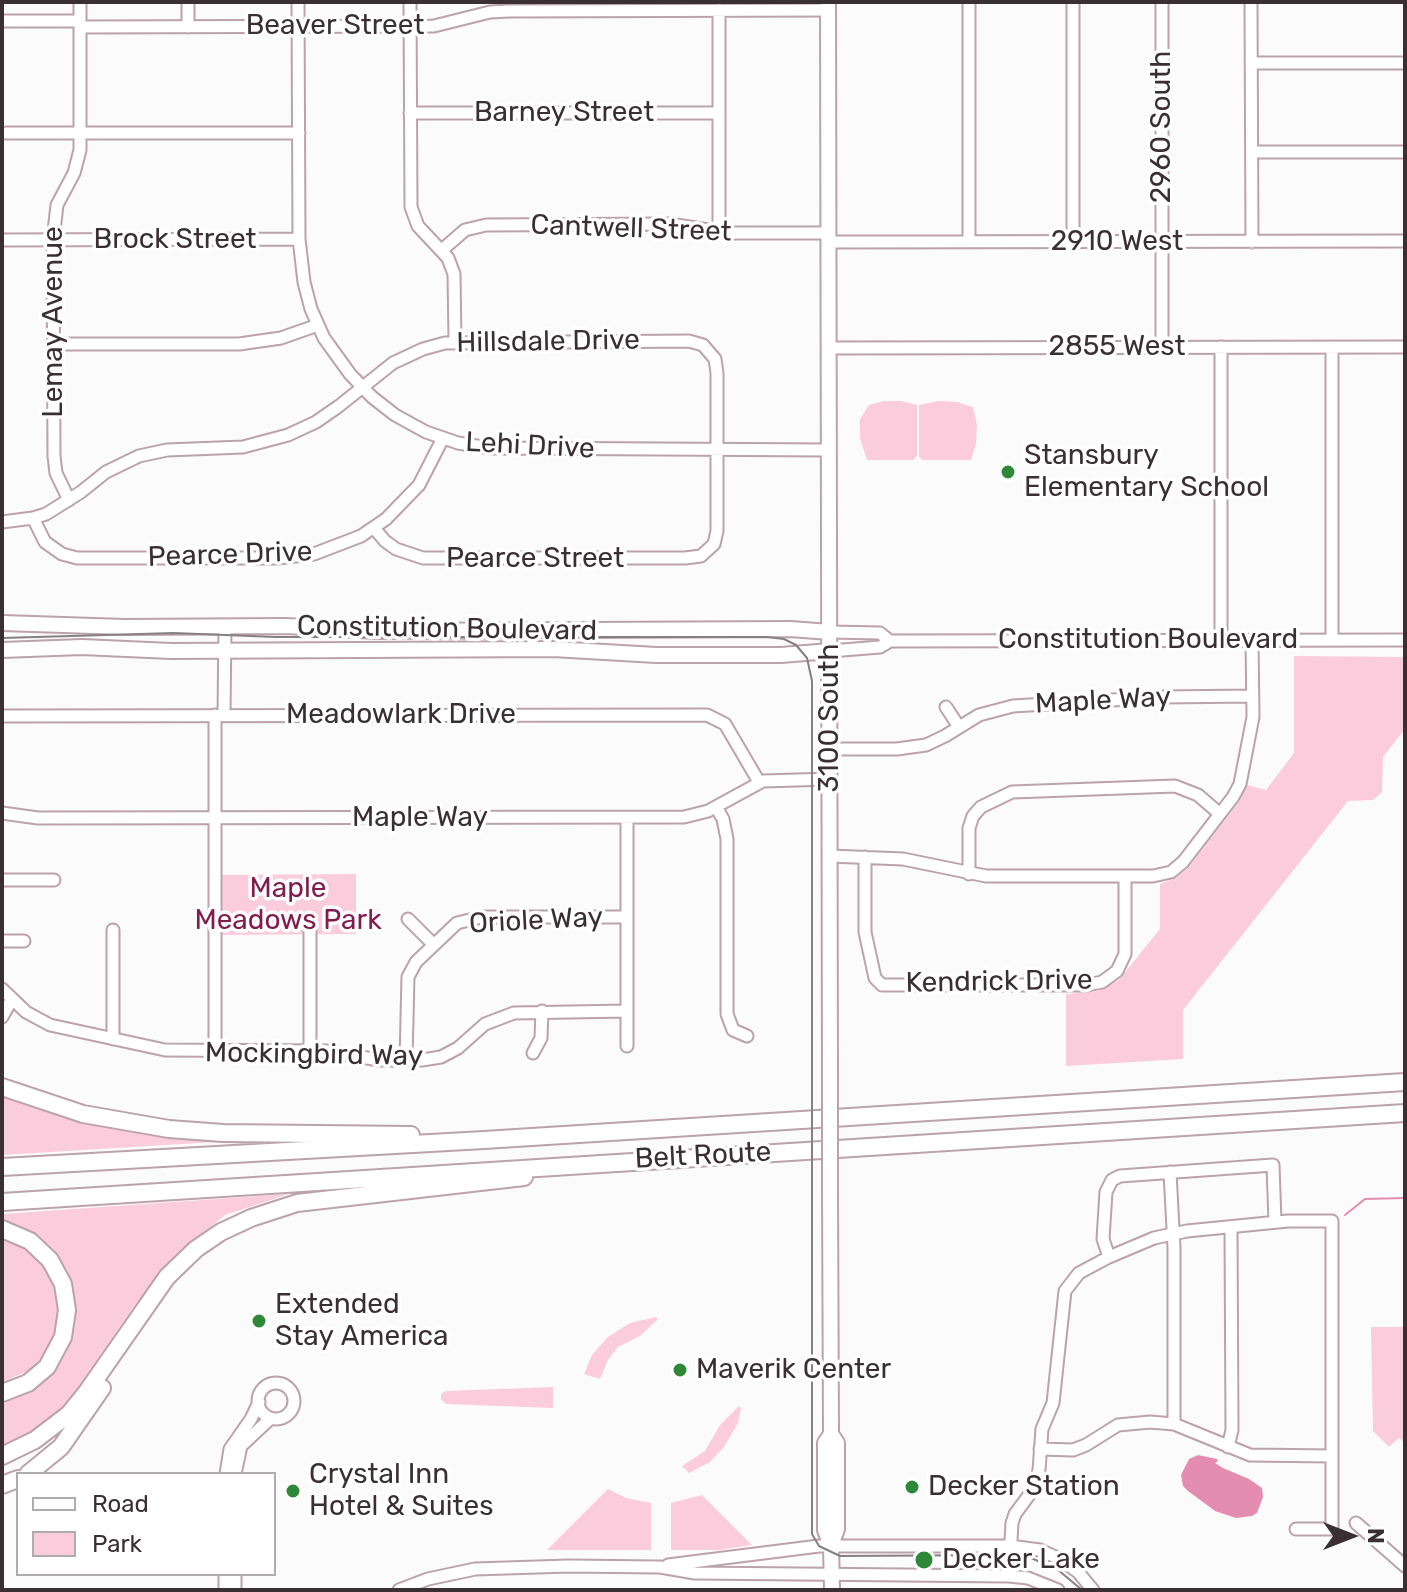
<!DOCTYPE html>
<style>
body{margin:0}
#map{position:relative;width:1407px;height:1592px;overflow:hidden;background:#fbfbfb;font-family:Rubik,sans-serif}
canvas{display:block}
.frame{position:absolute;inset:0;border:4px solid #3a2f33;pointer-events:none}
.legend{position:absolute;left:16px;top:1472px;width:260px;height:104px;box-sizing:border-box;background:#fff;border:2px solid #b0acad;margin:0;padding:10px 14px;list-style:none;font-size:24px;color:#3a2f33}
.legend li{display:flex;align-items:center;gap:16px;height:40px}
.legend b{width:40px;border:2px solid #b0acad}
.north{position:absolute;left:1311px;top:1496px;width:80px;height:80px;-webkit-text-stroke:6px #fff;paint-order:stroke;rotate:90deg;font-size:22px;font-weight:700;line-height:32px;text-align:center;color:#3a2f33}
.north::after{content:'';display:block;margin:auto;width:28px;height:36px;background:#3a2f33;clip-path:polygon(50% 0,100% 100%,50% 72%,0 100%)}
</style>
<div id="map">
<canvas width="1407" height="1592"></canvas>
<div class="frame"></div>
<ul class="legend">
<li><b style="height:10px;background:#fff"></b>Road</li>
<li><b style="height:22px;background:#fbccdc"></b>Park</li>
</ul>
<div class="north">N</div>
</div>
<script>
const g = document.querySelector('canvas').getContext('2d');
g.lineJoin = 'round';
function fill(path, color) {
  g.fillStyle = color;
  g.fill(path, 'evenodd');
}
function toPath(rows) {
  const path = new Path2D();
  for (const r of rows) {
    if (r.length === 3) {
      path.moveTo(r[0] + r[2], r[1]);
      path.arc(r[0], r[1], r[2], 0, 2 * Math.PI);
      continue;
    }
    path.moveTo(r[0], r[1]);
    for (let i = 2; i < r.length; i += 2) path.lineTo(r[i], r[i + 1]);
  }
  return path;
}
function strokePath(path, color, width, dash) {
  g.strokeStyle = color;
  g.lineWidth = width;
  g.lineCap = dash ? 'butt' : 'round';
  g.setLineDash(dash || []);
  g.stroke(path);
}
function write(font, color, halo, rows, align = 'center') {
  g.font = font + ' Rubik,sans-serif';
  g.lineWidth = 7;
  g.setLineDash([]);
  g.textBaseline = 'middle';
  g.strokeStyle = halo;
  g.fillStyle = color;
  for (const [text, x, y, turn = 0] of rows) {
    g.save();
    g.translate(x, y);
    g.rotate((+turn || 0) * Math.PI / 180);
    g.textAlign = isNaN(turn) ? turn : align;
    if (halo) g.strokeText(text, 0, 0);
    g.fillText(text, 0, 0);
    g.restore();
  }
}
const green = toPath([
 [884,401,901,401,917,405,917,456,913,460,867,460,860,438,860,419,869,405],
 [938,401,957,402,973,407,977,425,976,444,971,460,923,460,919,457,919,405],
 [1294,656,1405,657,1405,729,1383,757,1382,792,1373,800,1348,801,1183,1010,1183,1059,1066,1066,1066,994,1098,991,1119,980,1160,929,1160,884,1176,878,1188,868,1239,802,1247,785,1266,790,1294,753],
 [356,874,356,934,219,935,219,875],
 [2,1091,215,1137,215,1142,2,1155],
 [289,1194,225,1215,175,1257,134,1306,59,1415,22,1437,2,1445,2,1397,26,1389,58,1366,72,1333,75,1299,67,1270,48,1244,21,1227,2,1221,2,1214],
 [2,1233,42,1255,59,1286,61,1321,44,1355,28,1371,2,1382],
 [656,1317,658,1319,640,1336,618,1347,608,1360,600,1379,584,1374,592,1355,608,1337,630,1323],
 [1371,1327,1405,1327,1405,1443,1399,1438,1389,1447,1373,1431],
 [553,1387,553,1408,446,1404,441,1399,441,1394,446,1391],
 [739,1406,741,1408,738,1423,724,1447,710,1462,689,1473,682,1466,705,1451,720,1425],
 [608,1489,626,1498,651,1503,651,1550,547,1550],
 [702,1495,752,1545,719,1550,671,1550,671,1503]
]);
const water = toPath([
 [1198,1455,1217,1459,1218,1461,1215,1463,1223,1468,1249,1479,1262,1488,1263,1497,1257,1513,1252,1516,1236,1518,1215,1511,1188,1491,1183,1486,1181,1475,1189,1459]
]);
const stream = toPath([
 [1345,1215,1365,1199,1405,1198]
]);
const minor = toPath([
 [188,2,188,27],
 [298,2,299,239,304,282,311,309,324,338,350,374,372,397,395,415,426,432,458,443,489,448,829,450],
 [410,2,411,207,418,226,448,258,454,274,455,342],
 [969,2,969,242],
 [1073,2,1073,242],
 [1162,2,1162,347],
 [1251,2,1252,242],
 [719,10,719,232],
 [2,21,80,21],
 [80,27,434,26,490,12,509,11,828,10],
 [1251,63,1405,63],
 [410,113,719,113],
 [6,133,299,133],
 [1252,152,1405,152],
 [2,240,299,239],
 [829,242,1405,241],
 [442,250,465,230,486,225,670,224,728,233,829,233],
 [53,344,239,344,281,338,318,325],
 [1221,347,1221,640],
 [1332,347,1332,640],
 [829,348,1405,347],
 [69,500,56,473,54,456,53,240,57,205,74,173,80,150,80,2],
 [33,518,45,542,62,554,77,558,277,558,314,554,361,536,386,519,419,485,443,438],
 [2,522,33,518,46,514,81,492,106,472,139,456,167,450,243,447,288,435,316,422,339,406,393,363,423,349,445,343,689,341,703,345,715,359,717,373,717,531,714,544,701,556,685,558,423,558,396,549,385,541,374,528],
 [830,632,880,633,890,641],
 [830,651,880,647,890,641,1405,640],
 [946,707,959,727],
 [215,715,215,1052],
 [224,715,225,626],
 [2,716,707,715,725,724,759,782],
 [830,749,897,749,926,745,945,736,979,715,1013,706,1162,697,1252,696],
 [716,807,723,819,727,839,727,1014,733,1030,747,1036],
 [2,813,38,818,684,817,708,811,763,781,830,779],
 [627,818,627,1046],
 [830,856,903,859,986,876,1153,876,1171,872,1183,862,1233,797,1240,784,1253,717,1252,640],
 [865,857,865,932,875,978,882,985,1087,985,1102,982,1117,971,1125,954,1125,876],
 [969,874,969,828,973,816,981,807,1012,792,1175,786,1198,795,1220,814],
 [2,880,54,880],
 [408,919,434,945],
 [113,930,113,1039],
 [310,930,310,1052],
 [2,941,24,941],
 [2,989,26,1012,50,1025,165,1050,326,1051,379,1060,422,1060,441,1057,458,1048,485,1024,514,1013,627,1011],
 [2,1017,12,999],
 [533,1053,541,1038,542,1011],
 [406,1060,408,977,416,962,457,923,482,917,627,917],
 [1170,1172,1174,1248,1174,1424],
 [1109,1257,1103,1239,1106,1192,1112,1180,1120,1176,1273,1165,1275,1222],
 [276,1401,18],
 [1228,1447,1232,1430,1231,1227],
 [1040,1449,1073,1450,1086,1445,1118,1425,1150,1422,1174,1424,1250,1455,1331,1456],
 [226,1474,230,1449,251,1419,259,1402],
 [235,1474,241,1446,271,1418],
 [1356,1523,1405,1566],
 [668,1565,819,1546,1010,1546,1040,1550,1060,1559,1078,1572,1093,1590],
 [225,1574,225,1590],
 [235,1574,235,1590],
 [1009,1576,1012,1523,1015,1514,1035,1487,1039,1470,1042,1429,1053,1403,1065,1291,1079,1273,1109,1257,1154,1238,1187,1231,1288,1221,1332,1221,1332,1529,1296,1529],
 [399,1590,428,1579,475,1569,568,1566,660,1567,695,1573,1009,1576,1028,1578,1058,1590]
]);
const major = toPath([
 [828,2,830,1080],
 [2,623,125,627,286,626,377,631,790,629,830,632],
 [2,650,82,647,171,651,553,649,656,655,781,655,830,651],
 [830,1189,831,1434,825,1443,825,1530,831,1546,832,1590],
 [831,1434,837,1443,837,1529,831,1546]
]);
const highway = toPath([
 [2,1087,83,1114,169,1129,223,1133,411,1135],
 [2,1167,484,1140,1405,1082],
 [2,1202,1405,1113],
 [2,1229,30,1241,50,1260,63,1284,67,1310,63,1337,47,1367,28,1383,2,1393],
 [2,1456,35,1440,69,1414,86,1393,167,1277,196,1249,221,1232,251,1218,297,1203,524,1177],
 [28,1474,61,1447,102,1388],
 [2,1485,18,1479]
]);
const tram = toPath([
 [2,638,174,633,276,637,767,637,784,639,796,645,807,658,812,681,812,1534,819,1546,840,1556,1010,1555,1031,1558,1057,1569,1082,1590]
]);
const majorBridge = toPath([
 [830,1080,830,1189]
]);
const markers = [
 [1008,472,8,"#2e8838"],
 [259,1321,8,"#2e8838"],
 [680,1370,8,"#2e8838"],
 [912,1487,8,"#2e8838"],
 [293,1491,8,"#2e8838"],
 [924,1560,10,"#2e8838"]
];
const streetNames = [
 ["Beaver Street",335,26],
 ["Barney Street",564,113],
 ["2960 South",1162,127,-90],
 ["Cantwell Street",631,229,2],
 ["Brock Street",175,240],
 ["2910 West",1117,242],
 ["Lemay Avenue",54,322,-90],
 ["Hillsdale Drive",548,342,-1],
 ["2855 West",1117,347],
 ["Lehi Drive",530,446,3],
 ["Pearce Drive",230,555,-2],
 ["Pearce Street",535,559],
 ["Constitution Boulevard",447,629,1],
 ["Constitution Boulevard",1148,640],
 ["Maple Way",1103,701,-3],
 ["Meadowlark Drive",401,715],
 ["3100 South",830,718,-90],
 ["Maple Way",420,818],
 ["Oriole Way",536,921,-3],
 ["Kendrick Drive",999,982,-1],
 ["Mockingbird Way",314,1055,1],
 ["Belt Route",703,1156,-3]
];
const poiNames = [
 ["Stansbury",1024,456],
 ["Elementary School",1024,488],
 ["Extended",275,1305],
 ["Stay America",275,1337],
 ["Maverik Center",696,1370],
 ["Crystal Inn",309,1475],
 ["Hotel & Suites",309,1507],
 ["Decker Station",928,1487],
 ["Decker Lake",942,1560]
];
const parkNames = [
 ["Maple",288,889],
 ["Meadows Park",288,921]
];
fill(green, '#fbccdc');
fill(water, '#e58db0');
strokePath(stream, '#e58db0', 2);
strokePath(minor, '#bca2ab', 15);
strokePath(major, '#bca2ab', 18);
strokePath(highway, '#bca2ab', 20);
strokePath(minor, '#fff', 11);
strokePath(major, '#fff', 14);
strokePath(highway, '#fff', 16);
strokePath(tram, '#868082', 2);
strokePath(majorBridge, '#bca2ab', 18, []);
strokePath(majorBridge, '#fff', 14);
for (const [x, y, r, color] of markers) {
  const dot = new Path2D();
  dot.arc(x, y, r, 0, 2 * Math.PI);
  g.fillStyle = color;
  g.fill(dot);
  strokePath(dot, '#fff', 3);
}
write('28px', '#3a2f33', '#fff', streetNames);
write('28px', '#3a2f33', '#fff', poiNames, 'left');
write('28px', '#821c4f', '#fff', parkNames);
</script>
